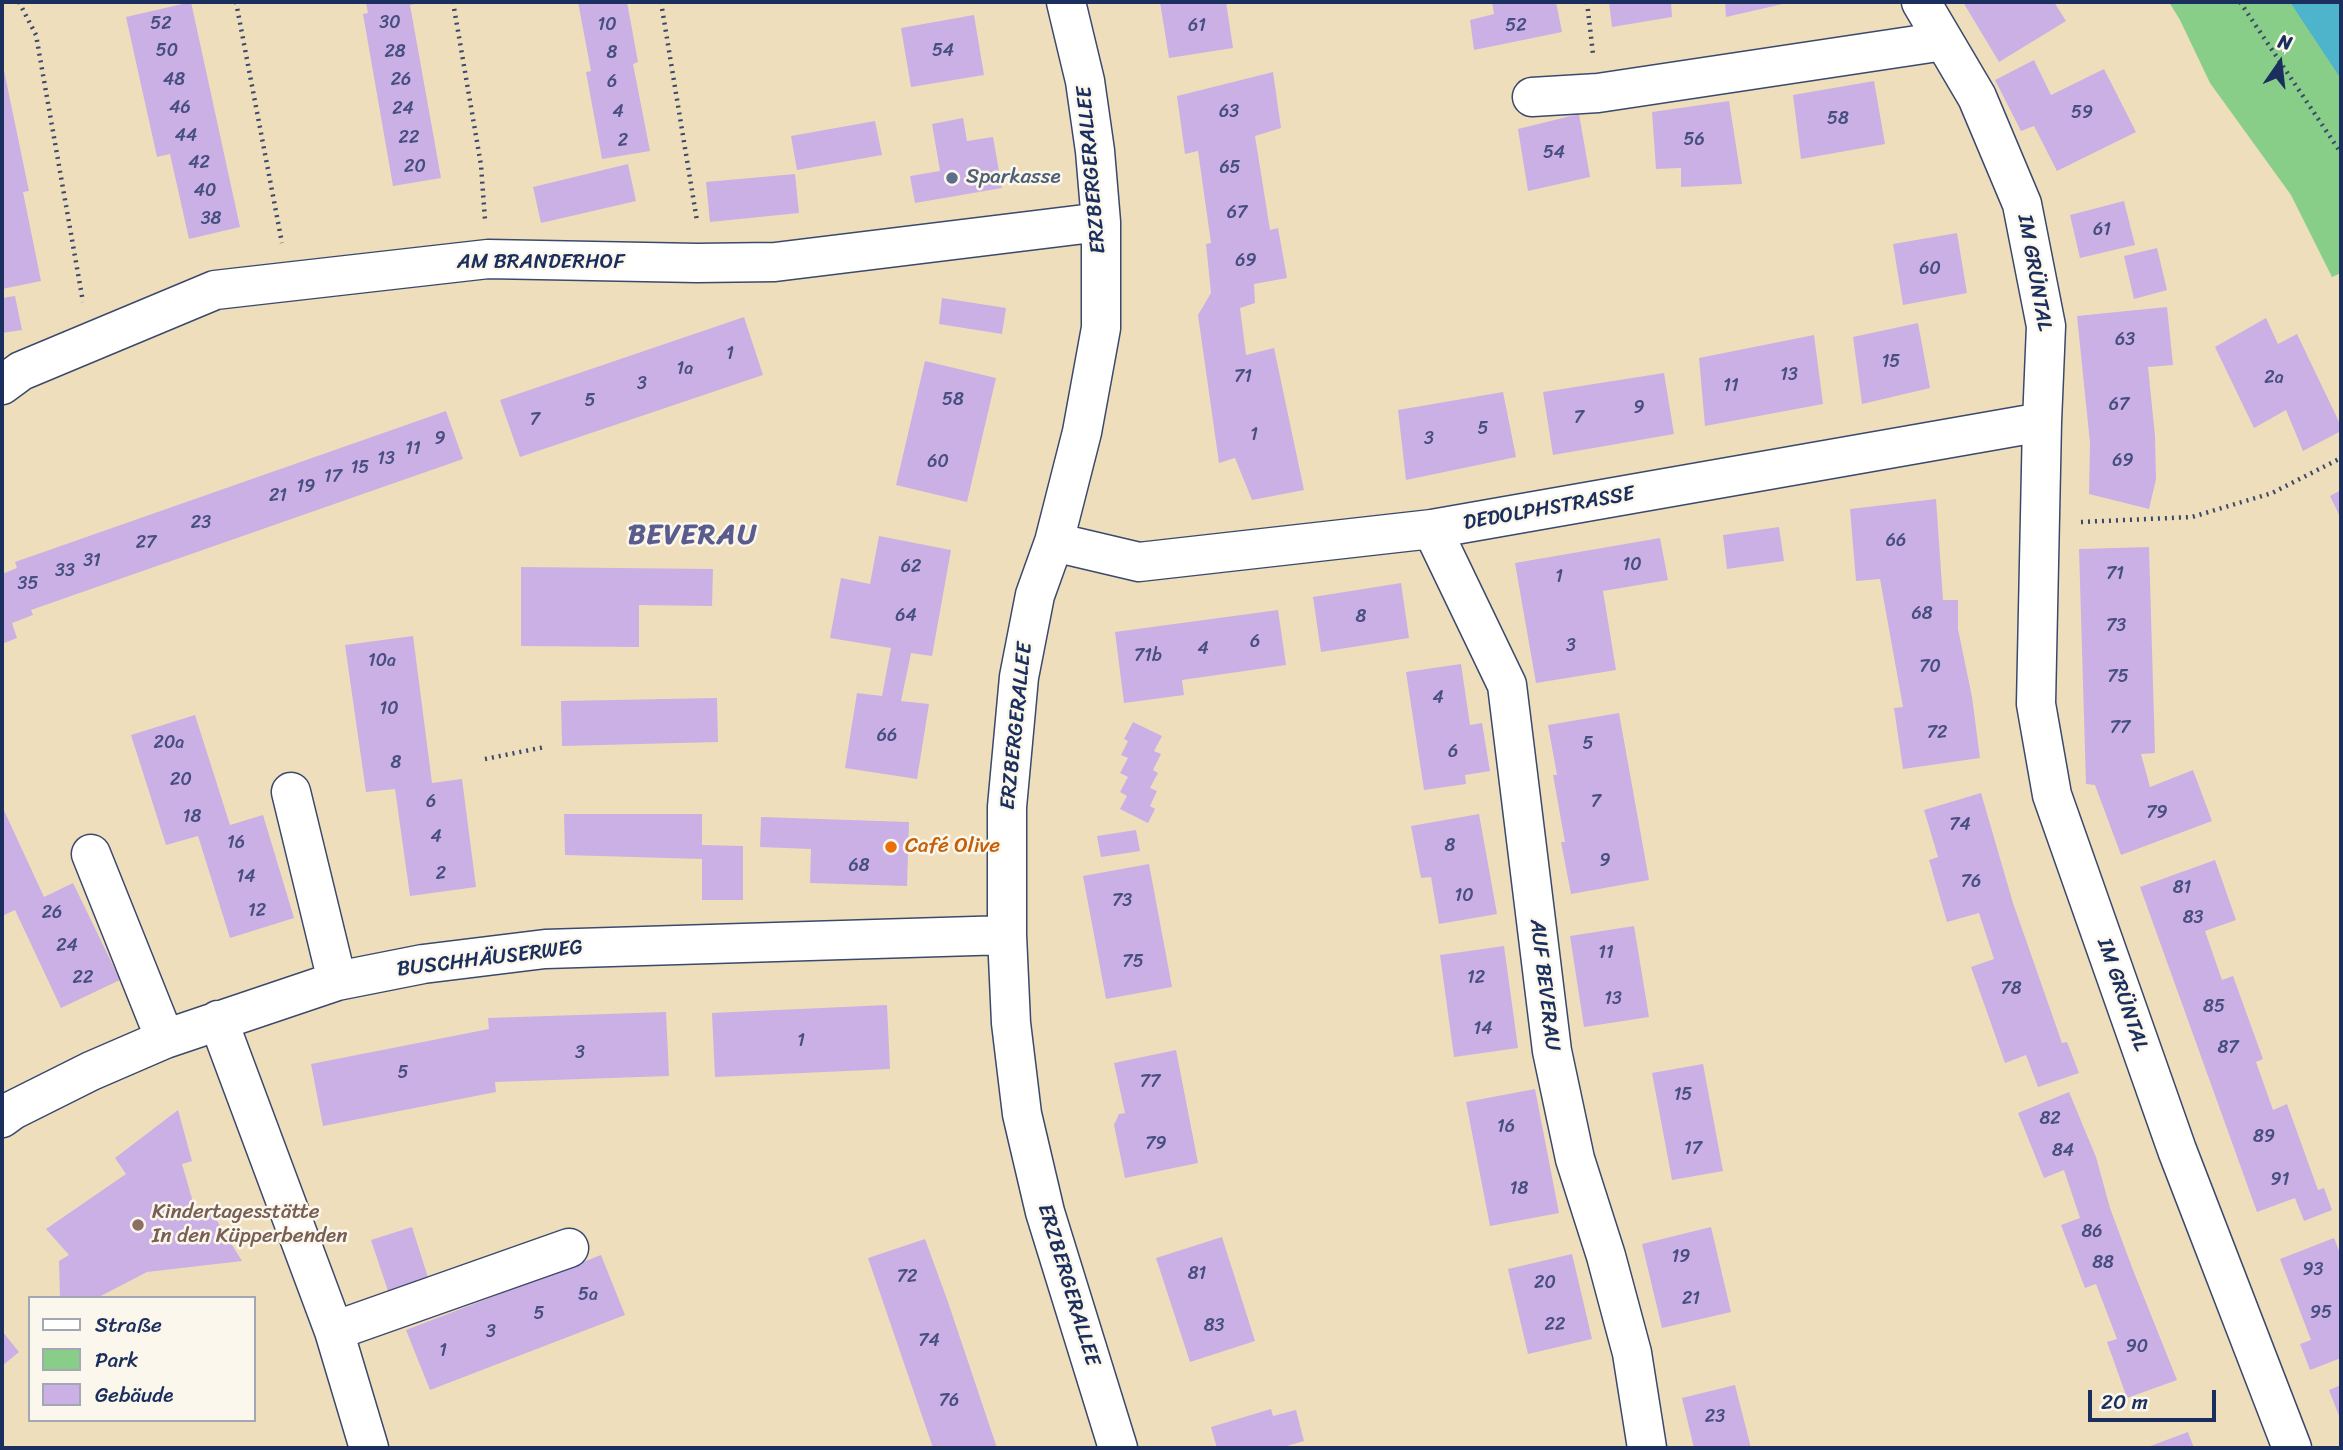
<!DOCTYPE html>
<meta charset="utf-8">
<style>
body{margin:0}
#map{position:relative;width:2343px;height:1450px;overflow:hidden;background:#eedebc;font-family:Sriracha,sans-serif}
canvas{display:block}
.frame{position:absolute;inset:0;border:4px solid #1b2f5e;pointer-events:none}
.legend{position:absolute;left:28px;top:1296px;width:228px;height:126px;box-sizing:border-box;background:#fbf7ec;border:2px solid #a1a7b3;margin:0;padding:9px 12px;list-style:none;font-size:21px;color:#1b2f5e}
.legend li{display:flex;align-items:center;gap:14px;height:35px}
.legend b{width:35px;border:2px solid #a1a7b3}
.north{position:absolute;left:2245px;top:28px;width:70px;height:70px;-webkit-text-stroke:5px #fbf7ec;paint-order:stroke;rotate:14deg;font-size:19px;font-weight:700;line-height:28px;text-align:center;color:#1b2f5e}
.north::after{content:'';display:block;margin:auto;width:24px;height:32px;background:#1b2f5e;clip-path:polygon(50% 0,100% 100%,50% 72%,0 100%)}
.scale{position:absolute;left:2088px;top:1390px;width:128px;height:32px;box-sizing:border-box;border:4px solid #1b2f5e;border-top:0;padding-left:9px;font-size:21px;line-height:24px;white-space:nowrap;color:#1b2f5e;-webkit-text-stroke:5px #fbf7ec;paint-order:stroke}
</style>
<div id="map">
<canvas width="2343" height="1450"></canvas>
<div class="frame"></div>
<ul class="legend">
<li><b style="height:9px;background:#fff"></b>Straße</li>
<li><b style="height:19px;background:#88ce89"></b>Park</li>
<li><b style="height:19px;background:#cbb0e5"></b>Gebäude</li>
</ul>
<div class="north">N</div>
<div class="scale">20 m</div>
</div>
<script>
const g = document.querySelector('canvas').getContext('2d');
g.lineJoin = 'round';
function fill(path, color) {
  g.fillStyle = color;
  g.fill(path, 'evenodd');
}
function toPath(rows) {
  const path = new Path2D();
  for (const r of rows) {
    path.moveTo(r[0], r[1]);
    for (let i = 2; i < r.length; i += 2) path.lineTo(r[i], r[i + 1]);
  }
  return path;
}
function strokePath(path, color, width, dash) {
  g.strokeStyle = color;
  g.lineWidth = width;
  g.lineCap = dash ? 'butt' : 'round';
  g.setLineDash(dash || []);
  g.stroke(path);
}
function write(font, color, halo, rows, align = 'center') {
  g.font = font + ' Sriracha,sans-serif';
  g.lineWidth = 5;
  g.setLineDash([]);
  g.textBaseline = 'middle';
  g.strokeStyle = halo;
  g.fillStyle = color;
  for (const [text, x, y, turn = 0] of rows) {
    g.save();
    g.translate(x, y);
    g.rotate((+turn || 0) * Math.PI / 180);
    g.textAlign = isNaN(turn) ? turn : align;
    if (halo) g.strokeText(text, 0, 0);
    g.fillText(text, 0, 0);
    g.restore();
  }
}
const green = toPath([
 [2169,2,2341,2,2341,273,2332,277,2291,195,2210,83,2180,20]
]);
const water = toPath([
 [2290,2,2341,2,2341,79]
]);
const building = toPath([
 [191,2,240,227,189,239,170,154,157,157,126,17],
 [366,2,415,2,415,4,410,5,441,178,393,186,363,14,368,13],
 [578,2,627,2,638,62,633,64,650,151,602,159,586,72,591,71],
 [1160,2,1226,2,1233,48,1169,58],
 [1492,2,1556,2,1562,32,1474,50,1470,20,1494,14],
 [1609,2,1671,2,1672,17,1612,27],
 [1725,2,1787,2,1787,3,1726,17],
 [1963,2,2054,2,2066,21,1999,62],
 [974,15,984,75,911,87,901,28],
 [2034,60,2051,95,2104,69,2136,132,2057,171,2034,126,2021,131,1995,80],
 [2,61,29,191,23,192,41,281,2,289],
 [1273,72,1281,128,1255,136,1270,230,1278,228,1287,278,1254,284,1255,303,1240,308,1246,355,1274,348,1304,490,1252,500,1235,458,1219,463,1198,315,1211,293,1206,244,1211,243,1198,151,1185,154,1177,96],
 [1874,81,1885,144,1801,159,1793,95],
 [1729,101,1742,184,1681,187,1681,168,1656,169,1652,112],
 [1579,114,1590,177,1528,191,1518,129],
 [963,118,967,141,993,137,1002,188,915,203,910,176,940,171,932,124],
 [875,121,882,155,797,170,791,136],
 [628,164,636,201,541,223,533,187],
 [795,174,799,213,710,222,706,182],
 [2124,201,2135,245,2080,258,2070,215],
 [1957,233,1967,293,1903,305,1893,244],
 [2157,248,2167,290,2134,299,2124,256],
 [15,296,22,330,2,333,2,298],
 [942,298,1006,308,1002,334,939,324],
 [2167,307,2173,365,2148,367,2155,436,2156,479,2149,509,2089,494,2090,443,2077,316],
 [744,317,763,375,520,457,500,400],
 [2266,318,2278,344,2297,334,2341,426,2341,431,2303,451,2286,410,2254,428,2215,347],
 [1918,323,1930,388,1862,404,1853,337],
 [1814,335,1823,404,1705,426,1699,358],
 [925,361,996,378,967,502,896,485],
 [1664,373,1674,434,1553,455,1543,392],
 [1503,392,1516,457,1406,480,1398,410],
 [446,411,463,459,31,610,33,615,12,623,17,638,2,644,2,574,17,568,15,562],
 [2341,490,2341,519,2330,496],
 [1936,499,1943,600,1958,600,1958,629,1972,697,1980,758,1903,769,1894,708,1903,707,1880,579,1856,581,1850,509],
 [1779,527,1784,561,1727,569,1723,535],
 [879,536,951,550,932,656,911,653,901,701,929,704,917,779,845,768,857,693,882,696,891,648,830,638,841,578,870,584],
 [1660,538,1668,580,1603,591,1616,670,1536,683,1515,563],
 [2149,547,2155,753,2141,754,2150,787,2193,770,2212,821,2121,855,2095,785,2086,784,2079,549],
 [521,567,713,569,712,606,639,605,639,647,521,646],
 [1401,583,1409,638,1321,652,1313,597],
 [1278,610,1286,665,1182,680,1184,695,1124,703,1115,632],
 [413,636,432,783,462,779,476,887,410,896,395,789,366,792,345,645],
 [1461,664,1470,725,1482,723,1490,771,1465,775,1466,784,1424,790,1406,672],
 [717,698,718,742,562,746,561,701],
 [1619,713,1649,880,1571,894,1561,842,1565,842,1553,775,1557,775,1548,725],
 [195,715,230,825,263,815,294,918,230,938,198,836,166,845,131,735],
 [1133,722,1162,736,1154,751,1161,754,1153,770,1158,773,1150,788,1157,791,1150,806,1155,809,1148,823,1120,809,1127,796,1120,792,1128,777,1120,773,1128,758,1121,755,1128,741,1124,739],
 [1981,793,2013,903,2062,1043,2067,1042,2079,1073,2038,1087,2026,1055,2005,1063,1971,967,1994,959,1979,913,1947,922,1929,860,1938,857,1924,810],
 [2,806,44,897,73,883,120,980,61,1008,15,910,2,916],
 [564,814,702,814,702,845,743,846,743,900,702,900,702,859,565,855],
 [1479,814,1497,914,1439,924,1431,877,1421,878,1411,826],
 [761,817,909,822,907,886,810,883,811,849,760,847],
 [1136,830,1140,851,1101,857,1097,836],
 [2215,860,2236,920,2205,931,2222,980,2233,976,2263,1059,2256,1062,2273,1110,2287,1104,2318,1190,2324,1188,2332,1210,2304,1221,2295,1198,2257,1212,2140,887],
 [1149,864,1172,987,1106,999,1083,876],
 [1634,926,1649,1017,1584,1027,1570,936],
 [1504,946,1518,1048,1454,1057,1440,955],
 [887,1005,890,1069,715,1077,712,1013],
 [666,1012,669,1076,495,1082,496,1092,323,1126,311,1064,489,1029,488,1018],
 [1176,1050,1198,1163,1125,1178,1114,1125,1119,1114,1125,1113,1114,1063],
 [1703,1064,1723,1171,1672,1180,1652,1073],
 [1535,1089,1559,1213,1490,1226,1466,1102],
 [2069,1092,2096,1157,2110,1208,2133,1270,2177,1380,2127,1398,2107,1342,2117,1339,2096,1284,2085,1288,2061,1225,2080,1218,2064,1170,2044,1178,2018,1113],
 [178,1110,192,1161,182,1164,197,1216,213,1214,242,1261,147,1272,97,1298,60,1298,59,1261,69,1255,46,1229,126,1174,115,1158],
 [412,1227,430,1284,390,1297,371,1240],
 [1711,1227,1731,1312,1662,1328,1642,1244],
 [1222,1237,1255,1341,1190,1362,1156,1258],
 [2334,1238,2341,1256,2341,1328,2339,1329,2341,1358,2310,1370,2300,1344,2311,1340,2280,1259],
 [925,1239,948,1302,997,1448,933,1448,868,1258],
 [1572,1254,1592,1339,1528,1354,1508,1269],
 [601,1255,625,1315,430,1390,406,1330],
 [2,1331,19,1352,2,1366],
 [1735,1385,1751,1448,1694,1448,1682,1398],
 [2341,1385,2341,1421,2329,1390],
 [1271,1409,1273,1416,1296,1410,1304,1441,1280,1448,1217,1448,1211,1427],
 [2188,1432,2194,1448,2145,1448]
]);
const path = toPath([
 [19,2,36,35,83,302],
 [236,2,282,243],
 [453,2,481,165,485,220],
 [661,2,697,221],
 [1587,2,1593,54],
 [2240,2,2341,153],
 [2081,522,2192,517,2272,493,2341,458],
 [485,759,545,747]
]);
const minor = toPath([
 [1066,2,1085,81,1095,151,1101,222,1101,328,1082,432,1054,542,1035,595,1019,677,1007,807,1007,935,1011,1023,1022,1114,1045,1212,1118,1448],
 [1921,2,1977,97,2022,204,2046,326,2042,422,2036,704,2052,795,2177,1150,2292,1448],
 [1532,97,1598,93,1944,41],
 [2,385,21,371,215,290,488,259,697,263,775,262,1101,222],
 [1432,529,1507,685,1552,1051,1575,1159,1606,1256,1632,1353,1647,1448],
 [1054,542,1139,562,1432,529,2042,422],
 [291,792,337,981],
 [91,854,165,1039],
 [218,1020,334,1331,369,1448],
 [2,1118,13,1110,91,1071,165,1039,337,981,423,964,545,949,1007,935],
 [334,1331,569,1248]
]);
const markers = [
 [952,178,7,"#5c6f8a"],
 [891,847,7,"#e8710a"],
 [138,1225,7,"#8d6e63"]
];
const numberNames = [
 ["30",390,23],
 ["52",161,24],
 ["10",607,25],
 ["61",1197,26],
 ["52",1516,26],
 ["50",167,51],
 ["54",943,51],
 ["28",395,52],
 ["8",612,53],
 ["48",174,80],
 ["26",401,80],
 ["6",612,82],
 ["46",180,108],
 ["24",403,109],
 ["4",618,112],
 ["63",1229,112],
 ["59",2082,113],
 ["58",1838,119],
 ["44",186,136],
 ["22",409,138],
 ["56",1694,140],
 ["2",623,141],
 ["54",1554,153],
 ["42",199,163],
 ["20",415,167],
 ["65",1230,168],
 ["40",205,191],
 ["67",1237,213],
 ["38",211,219],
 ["61",2102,230],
 ["69",1246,261],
 ["60",1930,269],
 ["63",2125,340],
 ["1",730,354],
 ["15",1891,362],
 ["1a",685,369],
 ["13",1789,375],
 ["71",1243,377],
 ["2a",2274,378],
 ["3",642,384],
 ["11",1731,386],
 ["58",953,400],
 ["5",590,401],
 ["67",2119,405],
 ["9",1639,408],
 ["7",1579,418],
 ["7",535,420],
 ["5",1483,429],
 ["1",1254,435],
 ["9",440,439],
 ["3",1429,439],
 ["11",413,449],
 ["13",386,459],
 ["69",2123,461],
 ["60",938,462],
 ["15",360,468],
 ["17",333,477],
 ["19",306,487],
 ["21",278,496],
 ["23",201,523],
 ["66",1896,541],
 ["27",146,543],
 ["31",92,561],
 ["10",1632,565],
 ["62",911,567],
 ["33",65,571],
 ["71",2115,574],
 ["1",1559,577],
 ["35",28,584],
 ["68",1922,614],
 ["64",906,616],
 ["8",1361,617],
 ["73",2116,626],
 ["6",1255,642],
 ["3",1571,646],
 ["4",1203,649],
 ["71b",1148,656],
 ["10a",382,661],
 ["70",1930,667],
 ["75",2118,677],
 ["4",1438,698],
 ["10",389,709],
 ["77",2120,728],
 ["72",1937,733],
 ["66",887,736],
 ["20a",169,743],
 ["5",1588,744],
 ["6",1453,752],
 ["8",396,763],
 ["20",181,780],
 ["6",431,802],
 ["7",1596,802],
 ["79",2157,813],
 ["18",192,817],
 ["74",1960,825],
 ["4",436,837],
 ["16",236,843],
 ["8",1450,846],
 ["9",1605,861],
 ["68",859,866],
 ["2",441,874],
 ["14",246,877],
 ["76",1971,882],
 ["81",2182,888],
 ["10",1464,896],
 ["73",1122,901],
 ["12",257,911],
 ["26",52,913],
 ["83",2193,918],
 ["24",67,946],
 ["11",1606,953],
 ["75",1133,962],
 ["22",83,978],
 ["12",1476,978],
 ["78",2011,989],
 ["13",1613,999],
 ["85",2214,1007],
 ["14",1483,1029],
 ["1",801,1041],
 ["87",2228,1048],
 ["3",580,1053],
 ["5",403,1073],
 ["77",1150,1082],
 ["15",1683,1095],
 ["82",2050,1119],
 ["16",1506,1127],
 ["89",2264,1137],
 ["79",1156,1144],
 ["17",1693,1149],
 ["84",2063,1151],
 ["91",2280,1180],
 ["18",1519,1189],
 ["86",2092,1232],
 ["19",1681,1257],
 ["88",2103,1263],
 ["93",2313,1270],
 ["81",1197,1274],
 ["72",907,1277],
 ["20",1545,1283],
 ["5a",588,1295],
 ["21",1691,1299],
 ["95",2321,1313],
 ["5",539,1314],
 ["22",1555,1325],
 ["83",1214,1326],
 ["3",491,1332],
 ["74",929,1341],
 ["90",2137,1347],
 ["1",443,1351],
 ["76",949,1401],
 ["23",1715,1417]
];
const streetNames = [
 ["ERZBERGERALLEE",1092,170,-95],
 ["AM BRANDERHOF",541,263],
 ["IM GRÜNTAL",2034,273,80],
 ["DEDOLPHSTRASSE",1549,509,-10],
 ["ERZBERGERALLEE",1017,726,-84],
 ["BUSCHHÄUSERWEG",490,959,-7],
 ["AUF BEVERAU",1544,985,83],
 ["IM GRÜNTAL",2122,995,71],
 ["ERZBERGERALLEE",1068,1285,73]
];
const serviceNames = [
 ["Sparkasse",966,178]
];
const foodNames = [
 ["Café Olive",905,847]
];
const educationNames = [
 ["Kindertagesstätte",152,1213],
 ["In den Küpperbenden",152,1237]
];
const districtNames = [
 ["BEVERAU",693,536]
];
fill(green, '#88ce89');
fill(water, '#4db4cc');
fill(building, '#cbb0e5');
strokePath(minor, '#3b496c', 41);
strokePath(path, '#3b496c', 4.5, [2, 5]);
strokePath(minor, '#fff', 38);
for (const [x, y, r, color] of markers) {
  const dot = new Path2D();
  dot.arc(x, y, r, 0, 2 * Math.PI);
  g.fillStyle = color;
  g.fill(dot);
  strokePath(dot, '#fbf7ec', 2.5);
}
write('18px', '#474f80', null, numberNames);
write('21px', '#1b2f5e', '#fbf7ec', streetNames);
write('21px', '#4e5e75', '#fbf7ec', serviceNames, 'left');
write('21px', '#c56008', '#fbf7ec', foodNames, 'left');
write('21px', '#785e54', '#fbf7ec', educationNames, 'left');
g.letterSpacing = '2px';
write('bold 28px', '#595c8d', '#fbf7ec', districtNames);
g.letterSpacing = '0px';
</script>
